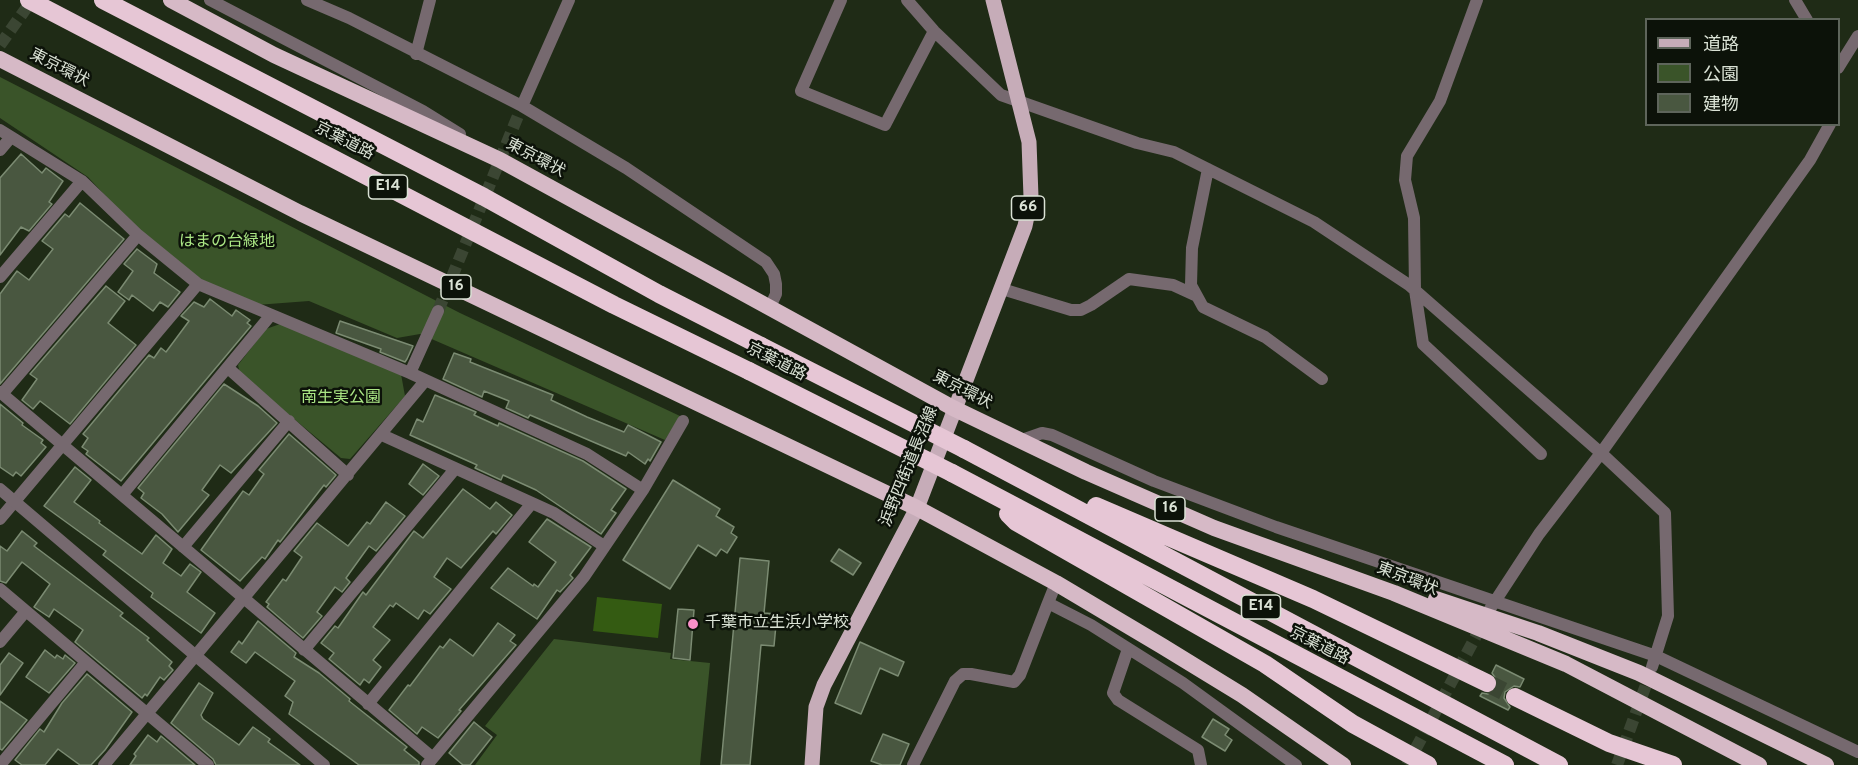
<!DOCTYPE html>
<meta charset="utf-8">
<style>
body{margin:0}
#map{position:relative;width:1858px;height:765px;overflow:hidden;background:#1f2b16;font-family:Overpass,"Noto Sans JP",sans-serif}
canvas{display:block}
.legend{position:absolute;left:1645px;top:18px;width:195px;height:108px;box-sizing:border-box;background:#0c1209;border:2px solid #5e655b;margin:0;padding:8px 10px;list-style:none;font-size:18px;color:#dae2d5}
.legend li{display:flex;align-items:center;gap:12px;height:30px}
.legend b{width:30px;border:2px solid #5e655b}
</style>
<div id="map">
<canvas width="1858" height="765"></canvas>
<ul class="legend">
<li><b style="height:8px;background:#c6acb8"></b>道路</li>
<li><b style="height:16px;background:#3a5429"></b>公園</li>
<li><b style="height:16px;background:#495740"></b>建物</li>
</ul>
</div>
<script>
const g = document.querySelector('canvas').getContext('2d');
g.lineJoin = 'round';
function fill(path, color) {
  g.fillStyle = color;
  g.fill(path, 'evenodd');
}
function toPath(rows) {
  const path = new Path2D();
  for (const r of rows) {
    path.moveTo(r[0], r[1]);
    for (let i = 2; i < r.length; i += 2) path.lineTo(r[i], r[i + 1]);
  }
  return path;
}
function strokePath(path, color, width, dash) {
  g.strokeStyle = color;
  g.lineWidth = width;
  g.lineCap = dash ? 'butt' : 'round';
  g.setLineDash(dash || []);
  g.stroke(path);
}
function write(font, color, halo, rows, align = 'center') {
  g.font = font + ' Overpass,"Noto Sans JP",sans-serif';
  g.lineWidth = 5;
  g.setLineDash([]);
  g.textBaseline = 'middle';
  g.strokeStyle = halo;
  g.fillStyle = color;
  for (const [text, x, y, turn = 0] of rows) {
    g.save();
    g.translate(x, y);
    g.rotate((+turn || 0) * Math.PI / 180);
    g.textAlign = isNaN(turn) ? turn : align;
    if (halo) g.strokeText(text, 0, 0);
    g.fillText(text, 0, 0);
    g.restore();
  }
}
const green = toPath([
 [0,77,460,313,680,416,665,440,420,334,397,338,309,301,256,305,202,281,140,233,88,177,0,118],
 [280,324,401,374,405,396,350,459,341,458,240,374,238,365,266,329],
 [554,639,671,653,670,659,710,663,700,765,475,765,497,735,485,726]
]);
const water = toPath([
 [597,597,662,604,658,638,593,631]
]);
const building = toPath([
 [21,154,42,173,46,168,63,181,49,202,52,204,29,231,21,227,0,255,0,178,21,154],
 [80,203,124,239,0,384,0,294,17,271,29,280,53,249,42,241,65,214,69,217,80,203],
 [137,249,157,264,154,273,180,292,168,307,160,302,153,311,132,295,129,300,118,292,133,271,124,264,137,249],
 [106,286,125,301,108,323,136,345,70,424,40,401,33,409,22,400,37,379,30,374,106,286],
 [210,299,232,316,236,310,250,320,247,323,251,326,121,481,86,454,88,451,82,447,88,438,83,434,149,355,154,358,161,348,166,352,189,321,181,316,194,302,204,307,210,299],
 [340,321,413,346,407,359,405,362,380,352,381,349,336,333,340,321],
 [454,353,471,359,470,362,553,395,551,400,587,417,624,432,628,425,661,442,650,461,648,459,645,464,628,452,626,456,530,415,528,418,506,408,509,401,484,391,482,397,443,379,454,353],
 [224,384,258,406,277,423,231,473,220,465,202,490,209,495,178,532,162,514,141,498,144,493,138,488,224,384],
 [435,395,476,412,474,415,498,426,499,423,583,461,626,489,611,510,616,513,601,534,536,490,503,475,501,480,475,468,477,465,410,435,417,419,423,422,435,395],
 [0,404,23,423,22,425,43,440,41,443,46,447,21,476,16,472,13,476,0,467,0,404],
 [289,434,336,475,326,487,324,485,280,542,278,540,265,559,262,557,240,581,201,550,243,491,249,495,264,474,259,470,289,434],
 [423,464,439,476,423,495,409,484,423,464],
 [75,467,91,480,74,502,100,521,99,523,142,554,156,535,172,549,163,563,181,576,190,564,201,572,187,592,215,613,201,633,151,597,153,593,103,555,106,551,44,506,75,467],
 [673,480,720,509,716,516,734,527,731,533,737,537,727,553,721,549,716,556,698,545,670,589,623,560,673,480],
 [463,489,490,509,496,502,512,515,496,534,493,531,461,568,447,558,434,577,451,589,430,614,424,610,418,619,396,603,393,607,390,605,373,627,390,640,373,660,381,667,369,683,364,679,360,685,329,659,334,653,321,643,335,626,338,628,363,592,366,595,414,531,423,538,463,489],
 [386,502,405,516,376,551,369,546,346,578,350,582,342,592,335,587,317,612,322,616,303,638,267,607,269,604,266,602,283,579,286,581,302,557,294,551,317,523,348,546,367,522,370,524,386,502],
 [547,519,591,547,570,575,573,578,560,592,557,590,537,619,491,588,508,568,533,586,534,584,538,587,556,562,529,542,547,519],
 [22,531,37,543,34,546,123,613,120,616,149,638,147,640,172,662,169,666,173,670,164,680,160,677,147,696,145,694,142,698,75,642,83,630,54,609,49,617,34,607,50,584,22,562,6,583,0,581,0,546,7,551,22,531],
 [839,549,861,563,853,575,831,561,839,549],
 [740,558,769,561,764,613,777,614,774,646,761,645,750,765,721,765,740,558],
 [678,609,694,610,690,660,673,658,678,609],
 [258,621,296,653,294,657,319,673,350,699,349,701,407,747,404,750,419,762,419,765,359,765,289,714,293,702,285,696,295,681,255,652,246,663,231,652,239,641,242,644,258,621],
 [498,623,515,635,510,641,516,645,459,710,461,711,438,738,422,727,417,734,389,710,408,685,410,686,440,646,443,648,450,639,473,656,498,623],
 [860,642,904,662,898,676,880,668,861,714,835,703,860,642],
 [45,650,55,658,57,655,63,659,65,655,75,663,49,693,26,677,45,650],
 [9,653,23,663,0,695,0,665,9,653],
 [1496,665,1524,679,1520,687,1514,686,1505,692,1504,698,1510,707,1508,710,1480,696,1482,693,1488,694,1497,688,1498,682,1492,673,1496,665],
 [87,674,132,712,105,750,91,765,80,765,58,749,45,765,22,765,15,760,40,729,44,732,62,703,87,674],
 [199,683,213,693,201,715,203,719,239,745,253,727,270,739,268,742,300,765,216,765,213,759,171,723,199,683],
 [0,701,27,720,2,750,0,749,0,701],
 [1213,719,1229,729,1225,735,1232,740,1225,751,1202,737,1213,719],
 [474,722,492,737,470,765,463,765,449,753,474,722],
 [883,734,909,744,900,765,882,765,871,761,883,734],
 [148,735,157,742,161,736,195,765,130,765,136,756,134,754,148,735]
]);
const minorTunnel = toPath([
 [0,45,32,0],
 [438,311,522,106],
 [1407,765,1483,623],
 [1617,765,1651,671]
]);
const motorwayTunnel = toPath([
 [1487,683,1515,697]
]);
const minor = toPath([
 [307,0,349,18,522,106,626,168,766,262,774,274,776,284,776,294,770,307],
 [841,0,801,91,885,125,934,31],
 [907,0,934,31,1001,95,1137,143,1174,152,1314,222,1409,285,1601,453,1665,513,1668,616,1652,667],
 [1477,0,1440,101,1407,156,1405,180,1414,218,1415,290,1423,344,1541,454],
 [1795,0,1807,20],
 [416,54,430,0],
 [1838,68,1858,36],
 [522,106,569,0],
 [0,130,82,181,138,235,198,284,410,373,587,454,643,490],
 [0,150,11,137],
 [1208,169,1192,248,1191,285,1203,307,1265,337,1322,379],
 [0,277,82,181],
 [1002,289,1071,310,1081,310,1091,305,1129,279,1173,285,1197,296],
 [228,368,348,475],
 [410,373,438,311],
 [0,392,433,758],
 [2,394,138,235],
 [382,435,554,513,604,546],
 [1022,440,1042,433,1052,435,1154,481,1276,527,1656,656,1858,752],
 [122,495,270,316],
 [0,519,198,284],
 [183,547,289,421],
 [1056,583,1048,603,1091,625,1183,683,1296,765],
 [0,589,208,765],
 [1490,609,1539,534,1601,453,1810,160,1830,124],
 [0,642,26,611],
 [1128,649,1113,693,1118,700,1198,750,1201,765],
 [304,650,455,469],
 [368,704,532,503],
 [0,765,86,662],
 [104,765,425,381],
 [427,765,584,577,643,490,683,421],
 [913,765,955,681,963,674,971,674,1014,682,1020,675,1048,603]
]);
const tertiary = toPath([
 [210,0,423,111,460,134],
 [0,489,324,765]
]);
const primary = toPath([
 [812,765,816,707,824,685,917,508,1025,226,1031,197,1029,142,993,0]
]);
const trunk = toPath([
 [171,0,274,55,500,160,953,408,1086,472,1214,528,1394,593,1566,664,1759,765],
 [0,59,300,213,917,508,1056,583,1162,646,1242,695,1343,765],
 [1436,599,1538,633,1639,673,1826,765]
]);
const motorway = toPath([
 [29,0,614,305,749,371],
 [103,0,484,197,659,294,761,346],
 [964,449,1559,765],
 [952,473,1505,765],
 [1096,506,1313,599,1487,683],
 [1008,514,1016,522,1265,664,1353,724,1428,765],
 [1515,697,1609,743,1673,765]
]);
const motorwayBridge = toPath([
 [761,346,964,449],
 [749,371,952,473]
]);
const markers = [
 [693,624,6,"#f98fc8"]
];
const shields = [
 [388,187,39],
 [1028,208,33],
 [456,287,30],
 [1170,509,30],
 [1261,607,39]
];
const shieldNames = [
 ["E14",388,187],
 ["66",1028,208],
 ["16",456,287],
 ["16",1170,509],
 ["E14",1261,607]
];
const streetNames = [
 ["東京環状",59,69,27],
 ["京葉道路",344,142,27],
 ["東京環状",535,159,28],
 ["京葉道路",776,363,27],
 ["東京環状",962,391,27],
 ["浜野四街道長沼線",910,467,-68],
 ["東京環状",1407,580,21],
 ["京葉道路",1319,647,27]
];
const parkNames = [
 ["はまの台緑地",227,243],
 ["南生実公園",341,399]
];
const poiNames = [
 ["千葉市立生浜小学校",705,624]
];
fill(green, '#3a5429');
fill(water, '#345b12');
fill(building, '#495740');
strokePath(building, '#7b8b72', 1.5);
strokePath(minorTunnel, '#3b4633', 12, [12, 6]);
strokePath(motorwayTunnel, '#3b4633', 18, [18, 9]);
strokePath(minor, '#76696f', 12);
strokePath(tertiary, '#76696f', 12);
strokePath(primary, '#c6acb8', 15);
strokePath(trunk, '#d6b9c6', 16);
strokePath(motorway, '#e6c6d5', 18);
strokePath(motorwayBridge, '#e6c6d5', 18);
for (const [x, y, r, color] of markers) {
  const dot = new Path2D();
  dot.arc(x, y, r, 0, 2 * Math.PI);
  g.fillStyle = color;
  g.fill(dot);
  strokePath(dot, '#0c1209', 2);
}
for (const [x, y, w] of shields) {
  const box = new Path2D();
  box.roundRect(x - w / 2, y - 12, w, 24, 4.5);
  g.fillStyle = '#0c1209';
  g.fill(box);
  strokePath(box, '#dae2d5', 1.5);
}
write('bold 15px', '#dae2d5', null, shieldNames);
write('16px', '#dae2d5', '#0c1209', streetNames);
write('16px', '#abe685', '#0c1209', parkNames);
write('16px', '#dae2d5', '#0c1209', poiNames, 'left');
</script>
